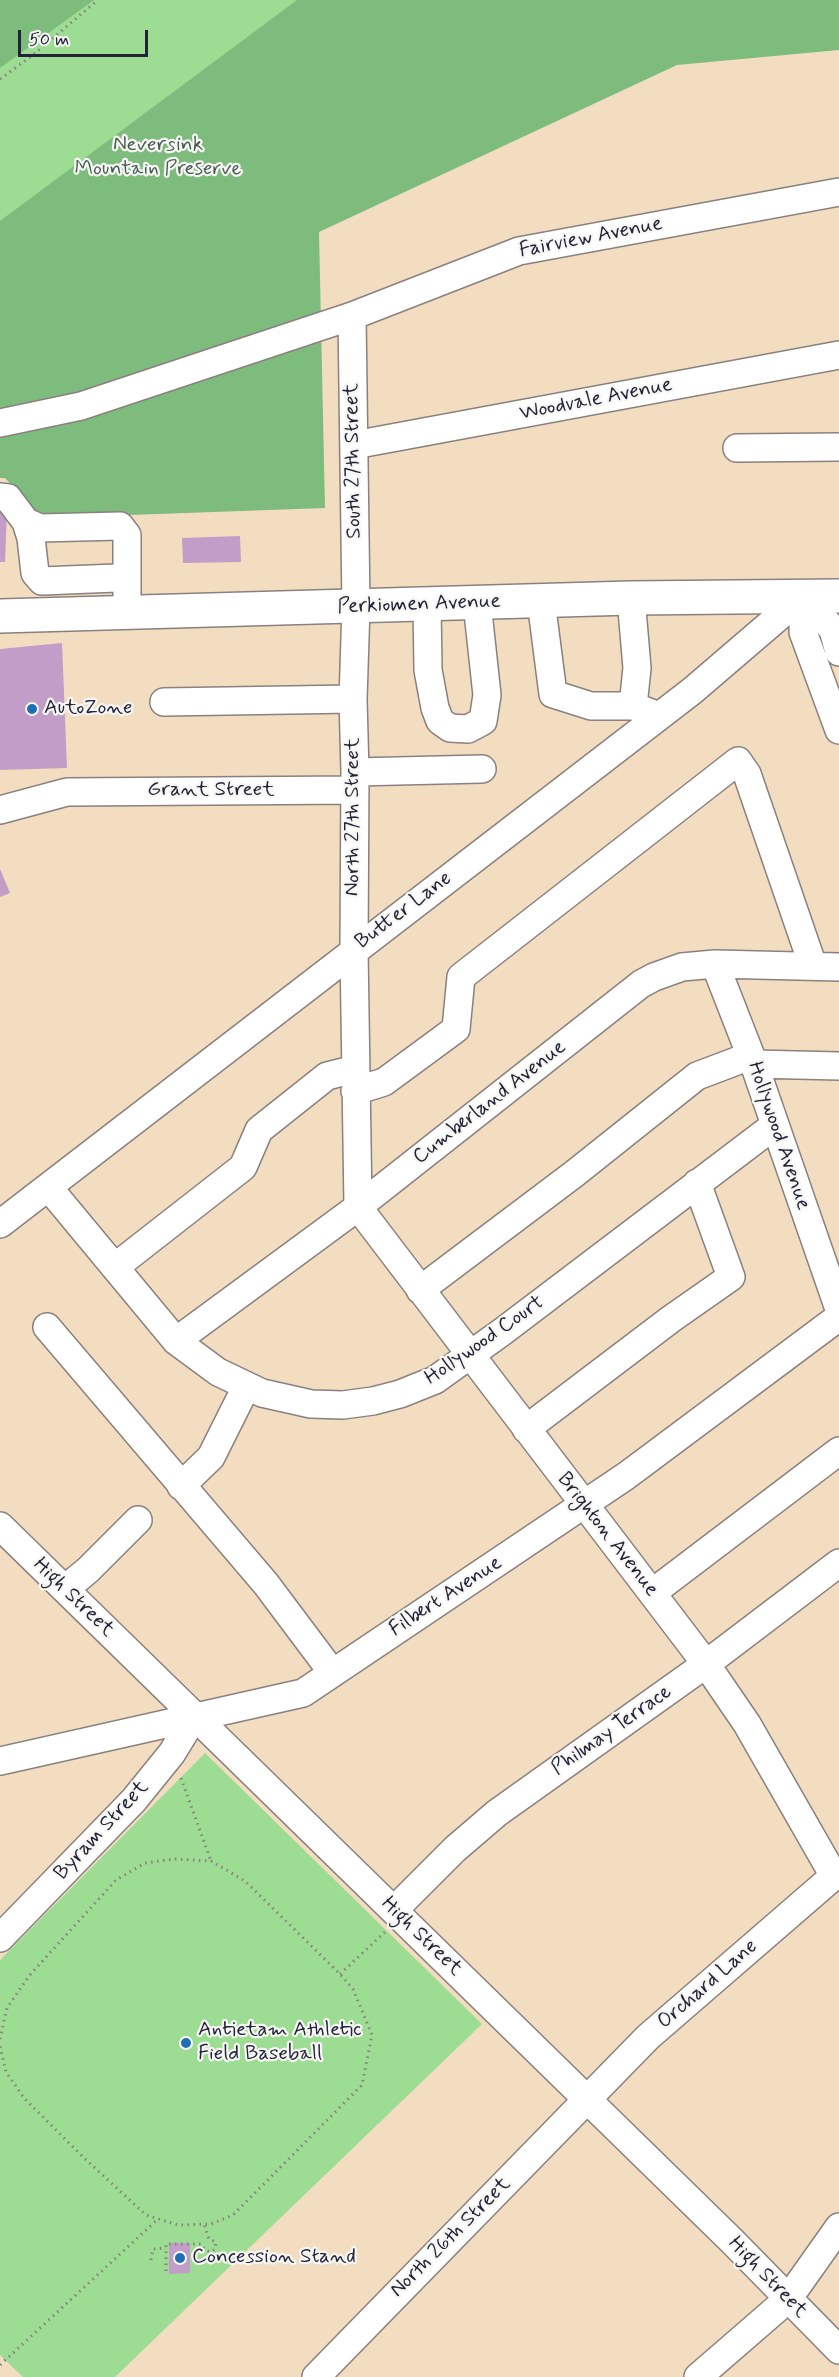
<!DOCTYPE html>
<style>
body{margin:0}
#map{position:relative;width:839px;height:2377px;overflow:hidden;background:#f2ddc1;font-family:Mynerve,sans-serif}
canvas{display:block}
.scale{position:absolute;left:18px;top:30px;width:130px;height:27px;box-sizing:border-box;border:3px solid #22223b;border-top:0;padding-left:8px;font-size:18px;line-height:21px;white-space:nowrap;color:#22223b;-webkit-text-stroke:4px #f6f6f2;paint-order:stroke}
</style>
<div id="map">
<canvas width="839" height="2377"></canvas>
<div class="scale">50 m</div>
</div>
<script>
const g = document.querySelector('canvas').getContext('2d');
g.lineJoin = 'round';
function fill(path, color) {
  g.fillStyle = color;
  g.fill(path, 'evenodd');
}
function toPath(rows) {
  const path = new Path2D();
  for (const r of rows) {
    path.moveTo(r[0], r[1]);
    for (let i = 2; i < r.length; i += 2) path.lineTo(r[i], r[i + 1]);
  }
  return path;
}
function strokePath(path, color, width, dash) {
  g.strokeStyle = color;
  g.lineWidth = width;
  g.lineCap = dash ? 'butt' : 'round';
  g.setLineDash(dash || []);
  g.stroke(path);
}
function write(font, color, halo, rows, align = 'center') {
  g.font = font + ' Mynerve,sans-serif';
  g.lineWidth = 4.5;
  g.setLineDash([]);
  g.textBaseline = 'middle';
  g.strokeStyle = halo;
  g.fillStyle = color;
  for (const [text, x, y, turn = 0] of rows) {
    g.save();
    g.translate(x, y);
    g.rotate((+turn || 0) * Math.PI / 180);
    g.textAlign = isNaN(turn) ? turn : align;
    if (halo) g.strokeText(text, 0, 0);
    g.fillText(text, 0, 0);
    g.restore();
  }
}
const green = toPath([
 [0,0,603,0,478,77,0,464],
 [205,1753,482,2024,115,2377,23,2377,0,2355,0,1960]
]);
const forest = toPath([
 [0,0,94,0,0,68],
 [297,0,839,0,839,50,677,65,319,232,325,508,73,517,37,512,5,478,0,478,0,221]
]);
const building = toPath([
 [0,510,7,510,5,562,0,562],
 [240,536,241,562,183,563,182,538],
 [62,643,67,768,0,770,0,649],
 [0,869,10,893,0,897],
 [169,2243,190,2243,190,2273,169,2274]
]);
const path = toPath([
 [0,79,33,55,98,0],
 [181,1778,211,1861],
 [340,1974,385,1932],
 [0,2039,7,2008,29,1976,116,1880,145,1863,174,1859,211,1861,245,1881,340,1974,353,1989,372,2035,362,2085,233,2215,211,2224,178,2225,146,2215,83,2157,24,2098,6,2072,0,2046],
 [151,2260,153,2249,166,2248],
 [166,2271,166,2244,201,2244,205,2250,211,2252,215,2249,216,2242,209,2239,204,2224],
 [0,2365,158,2219]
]);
const minor = toPath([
 [0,423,81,406,352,316,519,251,839,192],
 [354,445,839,355],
 [737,448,839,447],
 [0,497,8,498,26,522,31,538,35,573,42,581,116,578,126,583],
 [26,522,40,528,120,526,127,535,127,600],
 [804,595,803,632,839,730],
 [804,595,833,630,839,652],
 [631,598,637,668,633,706],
 [541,601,553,694,591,706,633,706,659,716],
 [427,605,428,670,435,708,440,721,450,728,468,729,483,721,487,695,477,603],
 [164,702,353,699],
 [355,772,482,769],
 [0,810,67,792,355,790],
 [715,964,754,1064,839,1309],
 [754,1064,839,1066],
 [355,1091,384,1082,456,1029,461,977,738,761,747,774,813,966],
 [49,1188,176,1341,218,1372,262,1393,311,1404,343,1405,373,1401,400,1394,435,1380,502,1332,775,1125],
 [0,1224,692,691,804,595],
 [115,1267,243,1167,259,1130,327,1076,355,1069],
 [420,1290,574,1174,697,1076,750,1056],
 [47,1327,266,1584,332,1672],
 [176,1341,358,1207,641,984,654,977,682,967,715,964,839,967],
 [526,1429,671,1319,731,1277,697,1183],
 [181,1486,211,1457,246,1387],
 [0,1526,732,2241,839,2350],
 [65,1589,88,1570,138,1520],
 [652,1593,839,1451],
 [0,1761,303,1693,626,1476,839,1317],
 [394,1910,455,1849,497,1813,706,1664,839,1563],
 [0,1938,134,1800,172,1753,194,1717],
 [316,2377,648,2037,834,1876,747,1724,706,1664,358,1207,354,949,355,772,353,699,356,607,352,316],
 [698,2377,788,2299,839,2227]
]);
const major = toPath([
 [0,616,631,598,839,596]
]);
const markers = [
 [32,709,6,"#1f6fb2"],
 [186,2043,6,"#1f6fb2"],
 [180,2258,6,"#1f6fb2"]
];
const parkNames = [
 ["Neversink",158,146],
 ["Mountain Preserve",158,170]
];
const streetNames = [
 ["Fairview Avenue",591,238,-11],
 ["Woodvale Avenue",596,400,-11],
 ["South 27th Street",354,461,-91],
 ["Perkiomen Avenue",419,605,-2],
 ["Grant Street",211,791],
 ["North 27th Street",354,817,-90],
 ["Butter Lane",404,911,-37],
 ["Cumberland Avenue",490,1103,-38],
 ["Hollywood Avenue",778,1136,71],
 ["Hollywood Court",485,1341,-35],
 ["Brighton Avenue",607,1535,52],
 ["Filbert Avenue",446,1597,-33],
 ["High Street",73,1598,44],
 ["Philmay Terrace",612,1731,-35],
 ["Byram Street",102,1831,-47],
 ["High Street",421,1937,44],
 ["Orchard Lane",708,1985,-41],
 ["North 26th Street",451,2238,-45],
 ["High Street",767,2278,46]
];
const poiNames = [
 ["AutoZone",44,709],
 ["Antietam Athletic",198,2031],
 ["Field Baseball",198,2055],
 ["Concession Stand",192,2258]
];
fill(green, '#9cdd93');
fill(forest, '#7dbc7d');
fill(building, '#c29dc8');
strokePath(minor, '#8a807e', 30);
strokePath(major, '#8a807e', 36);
strokePath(path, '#8a807e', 3, [1.5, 4.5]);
strokePath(minor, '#fff', 27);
strokePath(major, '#fff', 33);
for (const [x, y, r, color] of markers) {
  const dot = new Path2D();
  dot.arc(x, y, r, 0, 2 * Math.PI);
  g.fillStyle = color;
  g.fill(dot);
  strokePath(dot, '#f6f6f2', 2);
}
write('21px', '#475a55', '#f6f6f2', parkNames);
write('21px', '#22223b', '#f6f6f2', streetNames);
write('21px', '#22223b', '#f6f6f2', poiNames, 'left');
</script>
